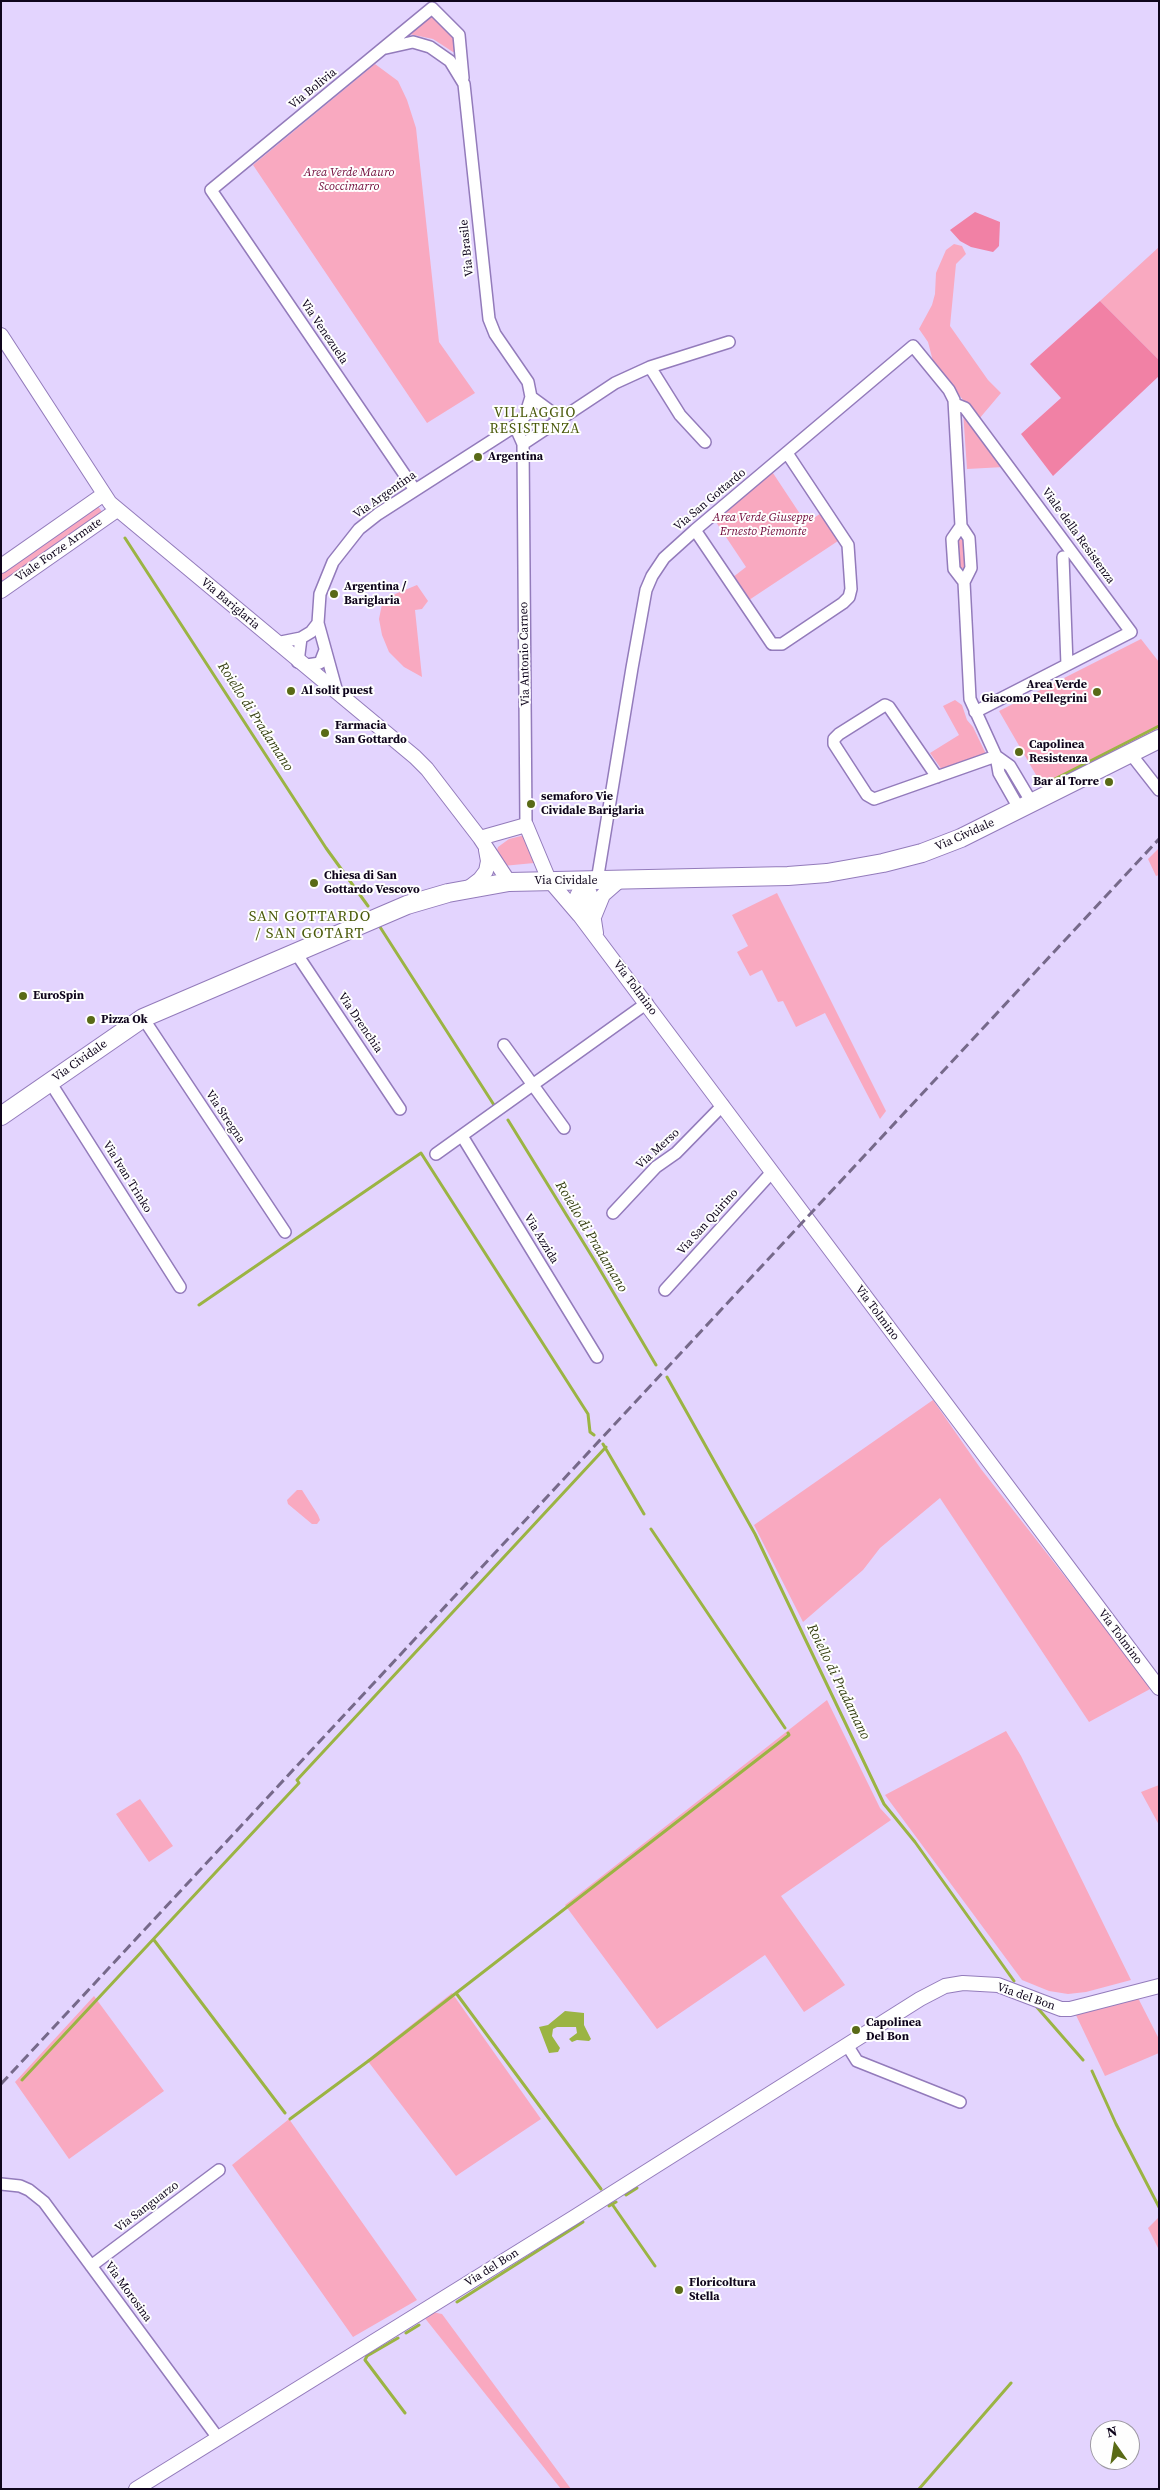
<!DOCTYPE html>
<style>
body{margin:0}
#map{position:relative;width:1160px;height:2490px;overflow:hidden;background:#e3d4fe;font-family:"Source Serif 4",serif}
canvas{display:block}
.frame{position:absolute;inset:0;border:2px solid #0f051c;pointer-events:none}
.north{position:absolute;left:1090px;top:2420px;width:50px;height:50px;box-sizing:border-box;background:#fefefe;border:1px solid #9e9aa4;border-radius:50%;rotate:347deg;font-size:14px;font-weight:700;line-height:20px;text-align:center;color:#0f051c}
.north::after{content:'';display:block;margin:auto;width:18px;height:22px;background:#596a16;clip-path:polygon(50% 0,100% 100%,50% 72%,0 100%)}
</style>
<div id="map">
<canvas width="1160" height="2490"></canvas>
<div class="frame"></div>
<div class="north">N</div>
</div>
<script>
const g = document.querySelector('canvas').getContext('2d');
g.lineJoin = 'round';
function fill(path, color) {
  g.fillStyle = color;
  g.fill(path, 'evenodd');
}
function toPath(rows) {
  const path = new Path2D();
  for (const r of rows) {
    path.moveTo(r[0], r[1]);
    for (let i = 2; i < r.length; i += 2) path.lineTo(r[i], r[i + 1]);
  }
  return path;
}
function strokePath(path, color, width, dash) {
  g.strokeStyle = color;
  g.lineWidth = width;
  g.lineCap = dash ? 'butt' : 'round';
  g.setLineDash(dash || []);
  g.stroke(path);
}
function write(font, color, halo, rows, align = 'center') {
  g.font = font + ' "Source Serif 4",serif';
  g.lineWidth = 4;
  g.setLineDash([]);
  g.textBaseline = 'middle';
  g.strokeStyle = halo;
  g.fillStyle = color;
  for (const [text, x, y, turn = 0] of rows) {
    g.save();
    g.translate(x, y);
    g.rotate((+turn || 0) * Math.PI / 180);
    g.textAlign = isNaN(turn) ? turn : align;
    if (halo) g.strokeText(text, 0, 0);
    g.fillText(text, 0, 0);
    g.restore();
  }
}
const green = toPath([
 [431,12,455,38,457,52,453,52,433,39,409,34],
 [375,64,398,81,407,100,416,128,439,342,475,393,427,423,253,165],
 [954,244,962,246,966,254,956,264,950,326,988,380,1001,393,979,419,934,365,928,342,919,329,932,305,935,294,936,273,946,250],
 [1159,247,1159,360,1100,301],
 [963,411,1004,467,967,469],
 [769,467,806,523,826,510,844,537,743,604,728,581,746,567,712,516],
 [97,505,103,513,1,584,1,573],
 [966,539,967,568,957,568,956,540],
 [417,585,428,601,422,609,415,610,422,677,404,667,389,652,382,635,379,619,383,599],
 [1141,639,1159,662,1159,728,1043,787,999,711],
 [955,700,962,705,967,720,973,727,986,754,942,770,930,753,959,735,943,706],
 [525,835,534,863,503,866,496,854,498,847,509,839],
 [1159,848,1159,875,1156,876,1148,859],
 [777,893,886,1111,880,1119,825,1013,796,1027,783,1001,778,1002,762,970,750,976,737,952,748,946,732,915],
 [933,1400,981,1469,1152,1688,1089,1722,940,1498,880,1548,863,1570,803,1622,754,1525],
 [297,1490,302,1490,318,1515,320,1520,317,1524,312,1524,288,1504,287,1500],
 [827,1700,880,1808,891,1820,781,1896,845,1985,804,2012,765,1955,657,2029,565,1905],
 [1006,1731,1021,1756,1131,1980,1086,1992,1068,1994,1049,1991,1022,1980,885,1795],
 [1159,1785,1159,1825,1141,1792],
 [140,1799,173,1846,149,1862,116,1814],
 [452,1993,541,2119,456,2176,367,2060],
 [94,1996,164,2091,69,2159,15,2082],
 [1137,1996,1159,2039,1159,2053,1105,2076,1075,2013],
 [289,2119,417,2300,353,2337,232,2165],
 [1159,2217,1159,2250,1148,2228],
 [432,2312,442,2314,571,2489,561,2489,424,2317]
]);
const forest = toPath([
 [975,212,1000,222,999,246,993,252,971,247,960,241,950,230],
 [1100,301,1159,360,1159,376,1053,476,1021,434,1061,398,1030,364]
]);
const water = toPath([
 [565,2011,584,2013,584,2025,591,2039,589,2041,577,2040,572,2042,569,2039,577,2033,576,2027,557,2027,553,2029,552,2036,560,2048,558,2052,549,2053,539,2027,548,2025]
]);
const stream = toPath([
 [125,538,326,848,368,906],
 [1045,784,1159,726],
 [380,927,494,1105],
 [508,1120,596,1263,656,1365],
 [199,1305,421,1153,588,1414,590,1432,594,1435],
 [667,1377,755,1534,884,1804,915,1842,1014,1981],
 [603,1444,644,1514],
 [651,1529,785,1728],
 [154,1940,285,2113],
 [456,1993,601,2189],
 [1035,2005,1083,2060],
 [1092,2071,1116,2124,1159,2207],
 [22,2080,299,1783,297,1780,606,1447],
 [290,2119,371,2059,789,1735,788,1733],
 [626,2195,637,2188],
 [612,2204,655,2266],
 [609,2206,616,2202],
 [457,2302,583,2222],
 [406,2333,419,2325],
 [398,2338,367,2356,365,2360,405,2413],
 [919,2489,1011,2383]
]);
const minor = toPath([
 [650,367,680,415,705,442],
 [531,397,561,419],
 [955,404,965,408,1131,632,975,712],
 [515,426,523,444,526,825],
 [523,444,615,383,650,367,729,342],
 [415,490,211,190,432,8,459,35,463,78],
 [961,526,952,539,954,569,964,582],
 [695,530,772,644,782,644,843,603,849,597,851,589,848,545,787,453],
 [1063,557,1067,665],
 [301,638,298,662,307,665,320,663,325,650],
 [276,643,301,638,311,632,318,623],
 [337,692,318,623,320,594,333,562,359,529,378,514,515,426,525,416,531,397,528,382,495,334,489,319,464,84,450,61,430,47,413,42,386,48],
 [1130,753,1159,790],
 [996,756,1010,766,1032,803],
 [937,777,889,707,885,705,839,734,834,739,834,744,867,795,874,799,996,756],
 [597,881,632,668,646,590,652,576,664,558,695,530,913,346,949,390,954,400,961,526,969,538,971,568,964,582,970,699,996,756,999,773,1020,810],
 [296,953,400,1109],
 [143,1018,285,1232],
 [504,1045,564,1128],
 [50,1082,180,1287],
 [462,1136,597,1357],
 [436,1154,647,1003],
 [613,1213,656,1167,676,1153,723,1105],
 [665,1290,772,1172],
 [847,2045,857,2061,960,2102],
 [1,2184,20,2186,29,2190,44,2202,218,2438],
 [91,2266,219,2170]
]);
const tertiary = toPath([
 [1,335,110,503,415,757,427,769,480,838,509,882],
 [1,566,104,494],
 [1,591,117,510],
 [480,838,526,825,549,880,579,915],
 [585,880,577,896,580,916,1159,1688],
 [585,880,590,894,596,933],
 [467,889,480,879,486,871,488,861,486,850],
 [594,917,603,895,619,881],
 [136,2489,573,2218,920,1999,945,1986,963,1983,998,1985,1061,2009,1070,2009,1159,1986]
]);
const primary = toPath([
 [1,1116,143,1018,407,905,448,893,509,882,788,876,827,873,883,863,922,853,961,838,1159,739]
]);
const rail = toPath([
 [1,2084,1159,839]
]);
const markers = [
 [478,457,5,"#596a16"],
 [334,594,5,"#596a16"],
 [291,691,5,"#596a16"],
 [1097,692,5,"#596a16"],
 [325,733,5,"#596a16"],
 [1019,752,5,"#596a16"],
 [1109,782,5,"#596a16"],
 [531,804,5,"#596a16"],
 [314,883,5,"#596a16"],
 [23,996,5,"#596a16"],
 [91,1020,5,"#596a16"],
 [856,2030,5,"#596a16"],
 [679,2290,5,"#596a16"]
];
const streetNames = [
 ["Via Bolivia",313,89,-39],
 ["Via Brasile",467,248,-96],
 ["Via Venezuela",324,332,56],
 ["Via Argentina",385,495,-35],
 ["Via San Gottardo",710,500,-40],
 ["Viale della Resistenza",1078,536,54],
 ["Viale Forze Armate",59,550,-35],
 ["Via Bariglaria",230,604,40],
 ["Via Antonio Carneo",525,654,-91],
 ["Via Cividale",965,835,-24],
 ["Via Cividale",566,881],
 ["Via Tolmino",635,988,53],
 ["Via Drenchia",360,1023,56],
 ["Via Cividale",80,1061,-35],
 ["Via Stregna",225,1117,56],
 ["Via Merso",658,1149,-42],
 ["Via Ivan Trinko",127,1177,58],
 ["Via San Quirino",708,1222,-48],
 ["Via Azzida",541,1239,59],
 ["Via Tolmino",877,1313,53],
 ["Via Tolmino",1120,1637,53],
 ["Via del Bon",1026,1997,19],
 ["Via Sanguarzo",147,2207,-37],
 ["Via del Bon",492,2268,-32],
 ["Via Morosina",128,2292,54]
];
const parkNames = [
 ["Area Verde Mauro",349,173],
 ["Scoccimarro",349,187],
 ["Area Verde Giuseppe",763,518],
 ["Ernesto Piemonte",763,532]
];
const poiNames = [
 ["Argentina",488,457],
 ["Argentina /",344,587],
 ["Bariglaria",344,601],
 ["Area Verde",1087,685,"right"],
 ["Giacomo Pellegrini",1087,699,"right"],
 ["Al solit puest",301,691],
 ["Farmacia",335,726],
 ["San Gottardo",335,740],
 ["Capolinea",1029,745],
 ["Resistenza",1029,759],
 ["Bar al Torre",1099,782,"right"],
 ["semaforo Vie",541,797],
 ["Cividale Bariglaria",541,811],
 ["Chiesa di San",324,876],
 ["Gottardo Vescovo",324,890],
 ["EuroSpin",33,996],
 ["Pizza Ok",101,1020],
 ["Capolinea",866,2023],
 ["Del Bon",866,2037],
 ["Floricoltura",689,2283],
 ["Stella",689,2297]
];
const neighbourhoodNames = [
 ["VILLAGGIO",535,413],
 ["RESISTENZA",535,429]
];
const waterNames = [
 ["Roiello di Pradamano",255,717,57],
 ["Roiello di Pradamano",591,1237,59],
 ["Roiello di Pradamano",838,1682,64]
];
const quarterNames = [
 ["SAN GOTTARDO",310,917],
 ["/ SAN GOTART",310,934]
];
fill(green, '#f9a9c0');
fill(forest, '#f181a5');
fill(water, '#9bb443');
strokePath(stream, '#9bb443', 3);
strokePath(minor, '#937bbb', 14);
strokePath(tertiary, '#937bbb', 16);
strokePath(primary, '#937bbb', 20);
strokePath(minor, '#fff', 11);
strokePath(tertiary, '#fff', 14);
strokePath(primary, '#fff', 18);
strokePath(rail, '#76698a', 3, [10, 5]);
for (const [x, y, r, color] of markers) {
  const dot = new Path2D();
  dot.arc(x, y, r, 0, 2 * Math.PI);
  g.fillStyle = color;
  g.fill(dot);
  strokePath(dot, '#fefefe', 2);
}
write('12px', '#0f051c', '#fefefe', streetNames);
write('italic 12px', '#700939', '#fefefe', parkNames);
write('bold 12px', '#0f051c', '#fefefe', poiNames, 'left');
g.letterSpacing = '1px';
write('14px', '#4a5a0a', '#fefefe', neighbourhoodNames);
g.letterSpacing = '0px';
write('italic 14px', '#364012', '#fefefe', waterNames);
g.letterSpacing = '1px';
write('15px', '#4a5a0a', '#fefefe', quarterNames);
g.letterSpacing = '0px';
</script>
